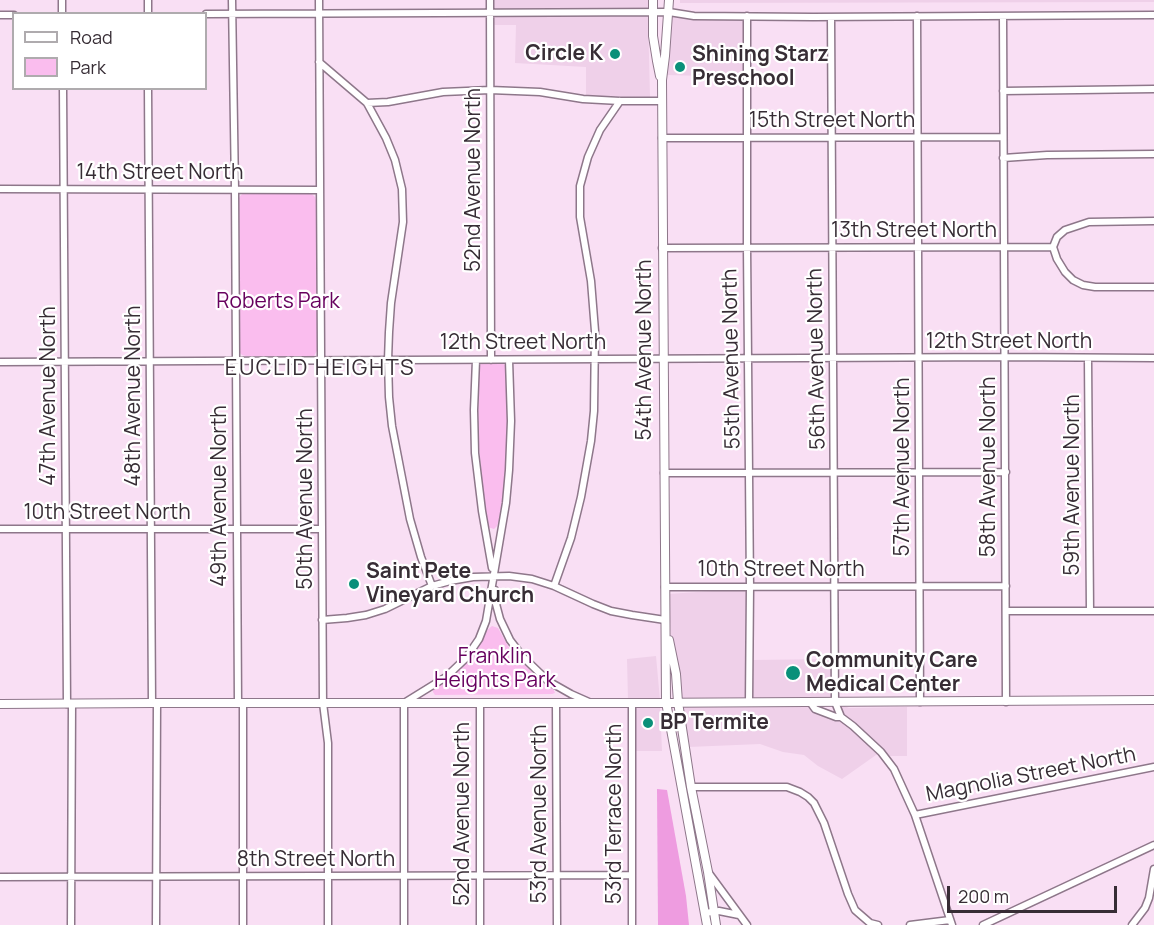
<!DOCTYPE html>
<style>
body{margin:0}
#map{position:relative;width:1154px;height:925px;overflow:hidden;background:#f9dff4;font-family:Manrope,sans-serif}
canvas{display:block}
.legend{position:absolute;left:12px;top:12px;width:195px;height:78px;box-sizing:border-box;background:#fff;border:2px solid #afabae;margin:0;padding:8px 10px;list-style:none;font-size:18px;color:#372d35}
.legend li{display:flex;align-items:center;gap:12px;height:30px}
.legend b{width:30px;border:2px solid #afabae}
.scale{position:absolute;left:947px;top:886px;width:170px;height:27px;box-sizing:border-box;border:3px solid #372d35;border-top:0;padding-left:8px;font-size:18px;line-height:21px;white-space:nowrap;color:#372d35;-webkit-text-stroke:4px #fff;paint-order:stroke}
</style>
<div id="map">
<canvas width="1154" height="925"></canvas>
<ul class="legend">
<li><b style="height:8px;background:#fff"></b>Road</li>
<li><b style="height:16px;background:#fabdee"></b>Park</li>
</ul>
<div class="scale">200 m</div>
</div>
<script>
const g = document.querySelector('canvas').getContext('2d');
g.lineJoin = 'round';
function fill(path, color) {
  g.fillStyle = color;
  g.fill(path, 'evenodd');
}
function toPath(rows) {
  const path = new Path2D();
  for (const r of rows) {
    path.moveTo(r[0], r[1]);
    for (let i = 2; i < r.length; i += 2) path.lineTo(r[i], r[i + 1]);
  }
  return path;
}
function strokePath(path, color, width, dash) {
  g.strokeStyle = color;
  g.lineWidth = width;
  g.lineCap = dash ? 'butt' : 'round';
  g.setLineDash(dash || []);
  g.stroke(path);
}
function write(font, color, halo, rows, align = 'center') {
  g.font = font + ' Manrope,sans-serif';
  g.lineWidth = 4.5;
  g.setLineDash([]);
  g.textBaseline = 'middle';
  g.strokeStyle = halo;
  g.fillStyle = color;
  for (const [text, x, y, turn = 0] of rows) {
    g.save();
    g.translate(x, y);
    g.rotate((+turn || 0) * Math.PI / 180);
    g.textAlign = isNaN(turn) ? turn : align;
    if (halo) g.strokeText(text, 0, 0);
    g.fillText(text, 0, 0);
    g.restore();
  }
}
const built = toPath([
 [493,0,648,0,648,10,493,10],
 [680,0,1154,0,1154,2,680,3],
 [648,15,650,97,586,96,586,67,515,63,516,25,493,25,493,16],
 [672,16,694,19,743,19,744,77,666,75],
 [728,590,746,590,746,699,681,699,679,674,671,634,668,594],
 [656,656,660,700,628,700,627,659],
 [832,659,832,699,753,699,753,660],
 [840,704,849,708,907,707,907,756,887,756,869,736,844,716],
 [660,705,662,751,635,751,635,706],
 [682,705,808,705,814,711,840,720,864,740,879,755,876,755,842,779,818,766,804,755,783,752,760,744,688,747]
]);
const green = toPath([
 [244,193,308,194,312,194,315,197,316,200,318,349,314,356,246,356,242,355,240,353,239,198,241,195],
 [485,362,502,363,505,365,506,367,508,431,506,460,503,495,499,520,497,526,494,529,488,527,487,521,483,494,478,433,479,367,481,363],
 [492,626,498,628,508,646,518,658,532,672,553,688,555,693,552,694,435,695,433,692,433,689,455,673,474,654,486,631]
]);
const water = toPath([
 [657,789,667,790,686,896,689,925,658,925]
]);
const minor = toPath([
 [62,0,62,14],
 [148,0,148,14],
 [232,0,235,189,238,703],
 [319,0,323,703,328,743,328,925],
 [490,0,491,360],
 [206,14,669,12,694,16,813,17,1154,15],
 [0,15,14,15],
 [747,16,747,247,750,587,749,702],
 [917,16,920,702],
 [1003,16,1006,702],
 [831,17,835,702,841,717],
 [319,62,367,103,386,138,395,160,402,189,403,222,391,303,389,332,388,360,389,397,392,426,410,519,421,557,432,586],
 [63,88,67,704],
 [148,88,152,703],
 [1003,91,1154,89],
 [367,103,388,102,443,92,490,90,540,92,583,99,620,101,662,101],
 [662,138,1003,137],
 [1003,158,1047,155,1154,154],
 [0,189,320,190],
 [1053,247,1057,259,1065,272,1073,280,1083,285,1095,287,1154,287],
 [662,248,1053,247,1057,237,1065,230,1089,222,1154,221],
 [1088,359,1090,611],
 [476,360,474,410,475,453,482,511,492,568],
 [0,362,1005,357,1154,358],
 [664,473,1006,472],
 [0,529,322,529],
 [554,586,571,538,581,497,591,441,594,411,595,331,591,281,580,217,580,186,588,157,600,130,620,101],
 [665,587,1006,586],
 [495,590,496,604,500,619,510,640,523,657,548,681,571,694,589,702],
 [1006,611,1154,611],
 [322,620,347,618,366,615,385,609,432,586,450,581,473,577,509,576,532,579,554,586,593,604,611,611,632,615,665,620],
 [810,702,815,709,836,717,841,717,853,726,881,752,894,769,915,815,952,925],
 [556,703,557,925],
 [691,787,787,787,800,792,808,797,814,803,824,823,848,894,855,910,870,923,878,925],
 [915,815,1154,767],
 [708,872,747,925],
 [0,877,632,875],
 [705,913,719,911,739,915],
 [71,925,72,704],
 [156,925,157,703],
 [243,925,243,703],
 [404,925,404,703,446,677,466,658,479,639,486,621,506,503,509,470,511,421,509,360],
 [480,925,480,703],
 [632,925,632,703],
 [910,925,950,920],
 [983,925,1154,845],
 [1132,925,1145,908,1149,898,1154,869]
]);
const major = toPath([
 [653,0,653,36,657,61,660,76],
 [669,0,665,56,662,80,666,702,707,925],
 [669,640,676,674,678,702,691,787,708,872,716,925],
 [0,704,152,703,632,703,1154,700]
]);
const markers = [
 [615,54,6,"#0a9079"],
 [680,67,6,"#0a9079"],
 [354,584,6,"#0a9079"],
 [793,673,8,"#0a9079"],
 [648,723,6,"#0a9079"]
];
const poiNames = [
 ["Circle K",603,54,"right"],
 ["Shining Starz",692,55],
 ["Preschool",692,79],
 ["Saint Pete",366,572],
 ["Vineyard Church",366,596],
 ["Community Care",806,661],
 ["Medical Center",806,685],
 ["BP Termite",660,723]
];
const streetNames = [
 ["15th Street North",832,121],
 ["14th Street North",160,173],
 ["52nd Avenue North",474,180,-90],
 ["13th Street North",914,231],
 ["12th Street North",1009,342],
 ["12th Street North",523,343],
 ["54th Avenue North",645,350,-90],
 ["55th Avenue North",732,359,-91],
 ["56th Avenue North",817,359,-91],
 ["47th Avenue North",49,396,-90],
 ["48th Avenue North",134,396,-90],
 ["57th Avenue North",903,467,-90],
 ["58th Avenue North",989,467,-90],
 ["59th Avenue North",1073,485,-90],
 ["49th Avenue North",220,496,-90],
 ["50th Avenue North",306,499,-90],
 ["10th Street North",107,513],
 ["10th Street North",781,570],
 ["Magnolia Street North",1031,775,-11],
 ["52nd Avenue North",463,814,-90],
 ["53rd Avenue North",540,814,-90],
 ["53rd Terrace North",615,814,-90],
 ["8th Street North",316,860]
];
const parkNames = [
 ["Roberts Park",278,302],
 ["Franklin",495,657],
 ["Heights Park",495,681]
];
const neighbourhoodNames = [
 ["EUCLID HEIGHTS",320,369]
];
fill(built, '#efd0e9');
fill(green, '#fabdee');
fill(water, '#ee9ce0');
strokePath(minor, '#8e778a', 9);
strokePath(major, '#8e778a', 10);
strokePath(minor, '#fff', 6);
strokePath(major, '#fff', 8);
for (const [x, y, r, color] of markers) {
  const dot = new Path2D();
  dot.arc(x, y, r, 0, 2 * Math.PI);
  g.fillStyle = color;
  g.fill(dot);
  strokePath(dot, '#fff', 2);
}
write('bold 21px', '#372d35', '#fff', poiNames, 'left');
write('21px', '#372d35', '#fff', streetNames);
write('21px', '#67005e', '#fff', parkNames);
g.letterSpacing = '1.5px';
write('22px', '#372d35', '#fff', neighbourhoodNames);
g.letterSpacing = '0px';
</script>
